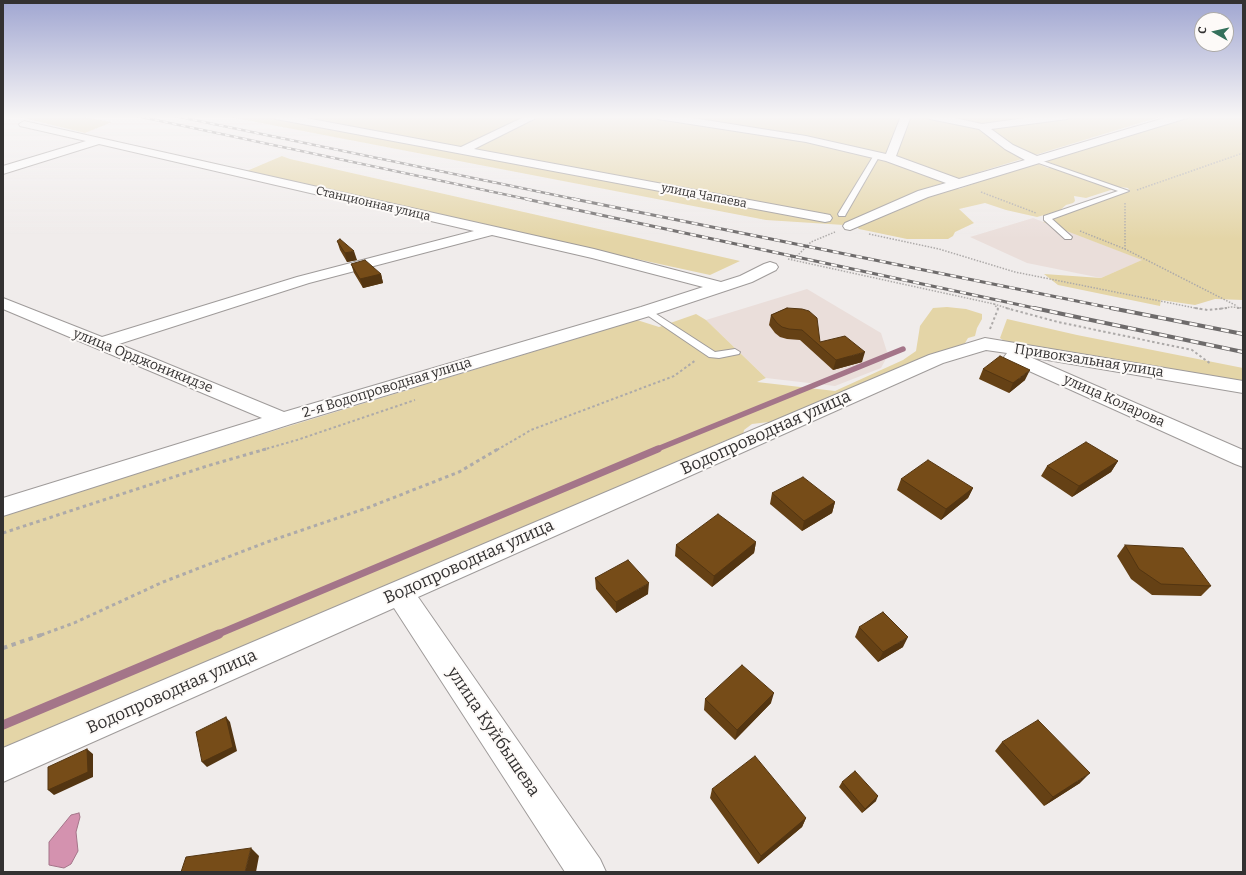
<!DOCTYPE html>
<meta charset="utf-8">
<style>
body{margin:0}
#map{position:relative;width:1246px;height:875px;overflow:hidden;background:#f0eceb;font-family:Bitter,serif}
canvas{display:block}
.frame{position:absolute;inset:0;border:4px solid #333131;pointer-events:none}
.north{position:absolute;left:1194px;top:12px;width:40px;height:40px;box-sizing:border-box;background:#fdfaf8;border:1px solid #acaaa8;border-radius:50%;rotate:278deg;font-size:11px;font-weight:700;line-height:16px;text-align:center;color:#333131}
.north::after{content:'';display:block;margin:auto;width:14px;height:18px;background:#35715c;clip-path:polygon(50% 0,100% 100%,50% 72%,0 100%)}
</style>
<div id="map">
<canvas width="1246" height="875"></canvas>
<div class="frame"></div>
<div class="north">С</div>
</div>
<script>
const g = document.querySelector('canvas').getContext('2d');
g.lineJoin = 'round';
function fill(path, color) {
  g.fillStyle = color;
  g.fill(path, 'evenodd');
}
function toPath(rows) {
  const path = new Path2D();
  for (const r of rows) {
    path.moveTo(r[0], r[1]);
    for (let i = 2; i < r.length; i += 2) path.lineTo(r[i], r[i + 1]);
  }
  return path;
}
function strokePath(path, color, width, dash) {
  g.strokeStyle = color;
  g.lineWidth = width;
  g.lineCap = dash ? 'butt' : 'round';
  g.setLineDash(dash || []);
  g.stroke(path);
}
function write(font, color, halo, rows, align = 'center') {
  g.font = font + ' Bitter,serif';
  g.lineWidth = 4;
  g.setLineDash([]);
  g.textBaseline = 'middle';
  g.strokeStyle = halo;
  g.fillStyle = color;
  for (const [text, x, y, turn = 0] of rows) {
    g.save();
    g.translate(x, y);
    g.rotate((+turn || 0) * Math.PI / 180);
    g.textAlign = isNaN(turn) ? turn : align;
    if (halo) g.strokeText(text, 0, 0);
    g.fillText(text, 0, 0);
    g.restore();
  }
}
const built = toPath([
 [1033,218,1143,260,1101,278,1027,263,970,237],
 [807,289,881,333,888,355,881,368,835,386,766,378,706,320]
]);
const green = toPath([
 [15,116,77,116,112,122,85,133],
 [225,116,1163,116,917,191,844,225,766,220],
 [1194,116,1243,116,1243,300,1215,299,1195,305,1161,300,1160,306,1058,285,1044,274,1101,278,1142,260,1043,222,1130,191,1128,188,1120,187,1086,198,1074,196,1075,201,1073,203,1066,205,1059,211,1037,217,1006,210,985,203,959,209,974,223,955,232,953,236,948,239,907,239,859,229,857,227,952,187,959,189,1000,174,1036,163,1048,168,1056,165,1046,161],
 [282,156,290,159,740,261,710,275,242,173],
 [947,307,966,309,982,314,982,319,977,328,975,336,968,338,965,343,960,346,777,421,752,424,744,430,743,435,724,441,602,497,3,756,3,516,237,442,637,320,659,327,696,314,706,320,766,378,757,382,835,391,903,360,916,351,920,326,933,308],
 [1007,319,1077,335,1243,368,1243,382,1010,345,1000,338]
]);
const water = toPath([
 [79,813,80,817,76,832,78,851,71,864,64,868,49,865,49,842,71,815,79,813]
]);
const streamFar2 = toPath([
 [655,450,903,349]
]);
const streamFar1 = toPath([
 [216,635,658,449]
]);
const stream = toPath([
 [3,725,219,634]
]);
const pathFar3 = toPath([
 [3,119,10,120],
 [1137,190,1243,153],
 [981,192,1036,213],
 [1125,203,1125,249],
 [1080,231,1125,249,1237,306],
 [869,234,939,249,1015,272,1200,309],
 [791,258,796,257,811,242,835,232],
 [788,259,994,304,998,309],
 [994,304,1010,309],
 [1219,309,1231,307,1243,308]
]);
const pathFar2 = toPath([
 [1006,308,1058,322,1192,350,1211,364],
 [1195,308,1208,310,1227,308],
 [1237,308,1243,308],
 [990,329,998,309,997,308],
 [262,450,297,440,415,400],
 [497,450,531,430,674,376,696,360]
]);
const pathFar1 = toPath([
 [3,533,207,466,266,449],
 [41,635,74,623,163,582,267,542,367,508,459,472,498,449]
]);
const path = toPath([
 [3,648,44,634]
]);
const lane = toPath([
 [877,153,880,155,846,214,845,216,839,216,838,214,874,155,877,153],
 [1033,159,1037,159,1129,191,1052,219,1072,237,1071,239,1065,239,1044,220,1044,216,1118,191,1033,161,1033,159],
 [647,308,715,352,735,349,740,352,739,354,719,358,709,357,644,313,642,311,647,308]
]);
const street = toPath([
 [271,116,295,116,461,147,526,116,540,116,474,149,825,214,830,215,832,218,830,221,825,222,276,119,271,116],
 [653,116,680,116,806,136,886,154,901,116,911,116,896,156,959,179,1025,160,1005,149,979,129,930,119,925,116,946,116,982,124,1040,116,1072,116,1067,119,991,129,1013,145,1037,156,1171,116,1188,116,1187,118,928,197,850,230,845,229,843,226,845,223,918,191,946,183,886,161,806,142,658,119,653,116],
 [24,121,594,249,721,282,740,276,764,264,770,262,776,264,778,267,776,270,752,282,653,315,291,424,3,516,3,498,262,418,3,309,3,298,102,337,297,277,474,231,99,144,3,174,3,166,86,141,20,126,19,124,24,121],
 [492,235,592,258,703,287,641,307,284,412,119,344,309,283,492,235],
 [985,338,1243,381,1243,393,1030,357,1243,450,1243,467,1235,464,1007,361,1004,357,1007,353,986,350,943,363,418,597,600,859,606,872,565,872,394,608,3,782,3,748,929,355,985,338]
]);
const railFar2 = toPath([
 [137,116,531,200],
 [175,116,579,200]
]);
const railFar1 = toPath([
 [526,199,1039,309],
 [574,199,1116,309]
]);
const rail = toPath([
 [1034,308,1243,352],
 [1111,308,1243,334]
]);
const wall = toPath([
 [337,241,357,260,347,262,340,250],
 [351,264,381,274,383,283,363,288,354,273],
 [787,308,820,342,862,362,833,370,800,340,787,339,780,337,775,333,769,325,771,315],
 [983,369,1025,380,1009,393,979,379],
 [1118,461,1111,472,1072,497,1041,476,1047,466],
 [901,479,973,488,968,498,941,520,897,490],
 [772,493,835,502,832,513,802,531,770,504],
 [756,542,754,553,712,587,675,556,676,545],
 [1125,545,1211,586,1201,596,1152,595,1131,579,1117,556],
 [595,578,648,594,616,613,596,589],
 [859,627,903,647,878,662,855,637],
 [705,699,771,703,735,740,704,710],
 [1002,742,1080,783,1044,806,995,751],
 [842,782,876,801,862,813,839,787],
 [712,789,806,818,802,827,758,864,710,798]
]);
const shadedWall = toPath([
 [354,251,357,260,347,262,345,253],
 [381,274,383,283,363,288,360,279],
 [865,352,862,362,833,370,836,360],
 [1030,370,1025,380,1009,393,1013,383],
 [1118,461,1111,472,1072,497,1079,486],
 [973,488,968,498,941,520,946,509],
 [835,502,832,513,802,531,804,521],
 [756,542,754,553,712,587,714,576],
 [649,583,648,594,616,613,616,602],
 [908,637,903,647,878,662,883,652],
 [774,693,771,703,735,740,737,730],
 [226,717,230,722,237,751,207,767,202,762],
 [87,749,93,754,93,777,54,795,48,790],
 [1090,773,1080,783,1044,806,1053,797],
 [878,796,876,801,862,813,865,809],
 [806,818,802,827,758,864,761,856],
 [251,848,259,856,256,872,245,872]
]);
const building = toPath([
 [340,239,354,251,345,253,337,241,340,239],
 [365,260,381,274,360,279,351,264,365,260],
 [787,308,802,309,809,311,817,318,820,342,845,336,865,352,836,360,802,330,789,329,782,327,777,323,771,315,787,308],
 [1000,356,1030,370,1013,383,983,369,1000,356],
 [1086,442,1118,461,1079,486,1047,466,1086,442],
 [928,460,973,488,946,509,901,479,928,460],
 [803,477,835,502,804,521,772,493,803,477],
 [718,514,756,542,714,576,676,545,718,514],
 [1125,545,1183,548,1211,586,1161,584,1139,569,1125,545],
 [628,560,649,583,616,602,595,578,628,560],
 [883,612,908,637,883,652,859,627,883,612],
 [742,665,774,693,737,730,705,699,742,665],
 [226,717,233,747,202,762,196,732,226,717],
 [1038,720,1090,773,1053,797,1002,742,1038,720],
 [87,749,88,772,48,790,48,767,87,749],
 [755,756,806,818,761,856,712,789,755,756],
 [855,771,878,796,865,809,842,782,855,771],
 [251,848,245,872,181,872,186,857,251,848]
]);
const farStreetnames = [
 ["улица Чапаева",704,196,11],
 ["Станционная улица",373,204,13]
];
const streetNames = [
 ["улица Орджоникидзе",143,361,22],
 ["Привокзальная улица",1089,361,9],
 ["2-я Водопроводная улица",387,388,-17],
 ["улица Коларова",1114,401,24]
];
const nearStreetnames = [
 ["Водопроводная улица",766,433,-24],
 ["Водопроводная улица",469,562,-24],
 ["Водопроводная улица",172,692,-24],
 ["улица Куйбышева",493,732,56]
];
fill(built, '#eadeda');
fill(green, '#e4d5a7');
fill(water, '#d492af');
strokePath(water, '#a47589', 1);
strokePath(streamFar2, '#a47589', 5.5);
strokePath(streamFar1, '#a47589', 7);
strokePath(stream, '#a47589', 9);
strokePath(lane, '#9f9b9a', 2);
strokePath(street, '#9f9b9a', 2);
strokePath(pathFar3, '#adaaa9', 1.5, [1.5, 1.5]);
strokePath(pathFar2, '#adaaa9', 2, [2.5, 2.5]);
strokePath(pathFar1, '#adaaa9', 3, [3.5, 3.5]);
strokePath(path, '#adaaa9', 4, [4.5, 4.5]);
fill(lane, '#fff');
fill(street, '#fff');
strokePath(railFar2, '#6e6b6b', 2.5);
strokePath(railFar1, '#6e6b6b', 3);
strokePath(rail, '#6e6b6b', 4);
strokePath(railFar2, '#fdfaf8', 1.5, [4.5]);
strokePath(railFar1, '#fdfaf8', 2, [6]);
strokePath(rail, '#fdfaf8', 2.5, [8]);
fill(wall, '#654115');
fill(shadedWall, '#533511');
fill(building, '#764c18');
strokePath(building, '#533511', 1);
const sky = g.createLinearGradient(0, 0, 0, 239);
sky.addColorStop(0, '#a0a6d1');
sky.addColorStop(0.49, '#f8f6f6');
sky.addColorStop(1, '#f8f6f600');
g.fillStyle = sky;
g.fillRect(0, 0, 1246, 239);
write('12px', '#333131', '#fdfaf8', farStreetnames);
write('14px', '#333131', '#fdfaf8', streetNames);
write('17px', '#333131', '#fdfaf8', nearStreetnames);
</script>
